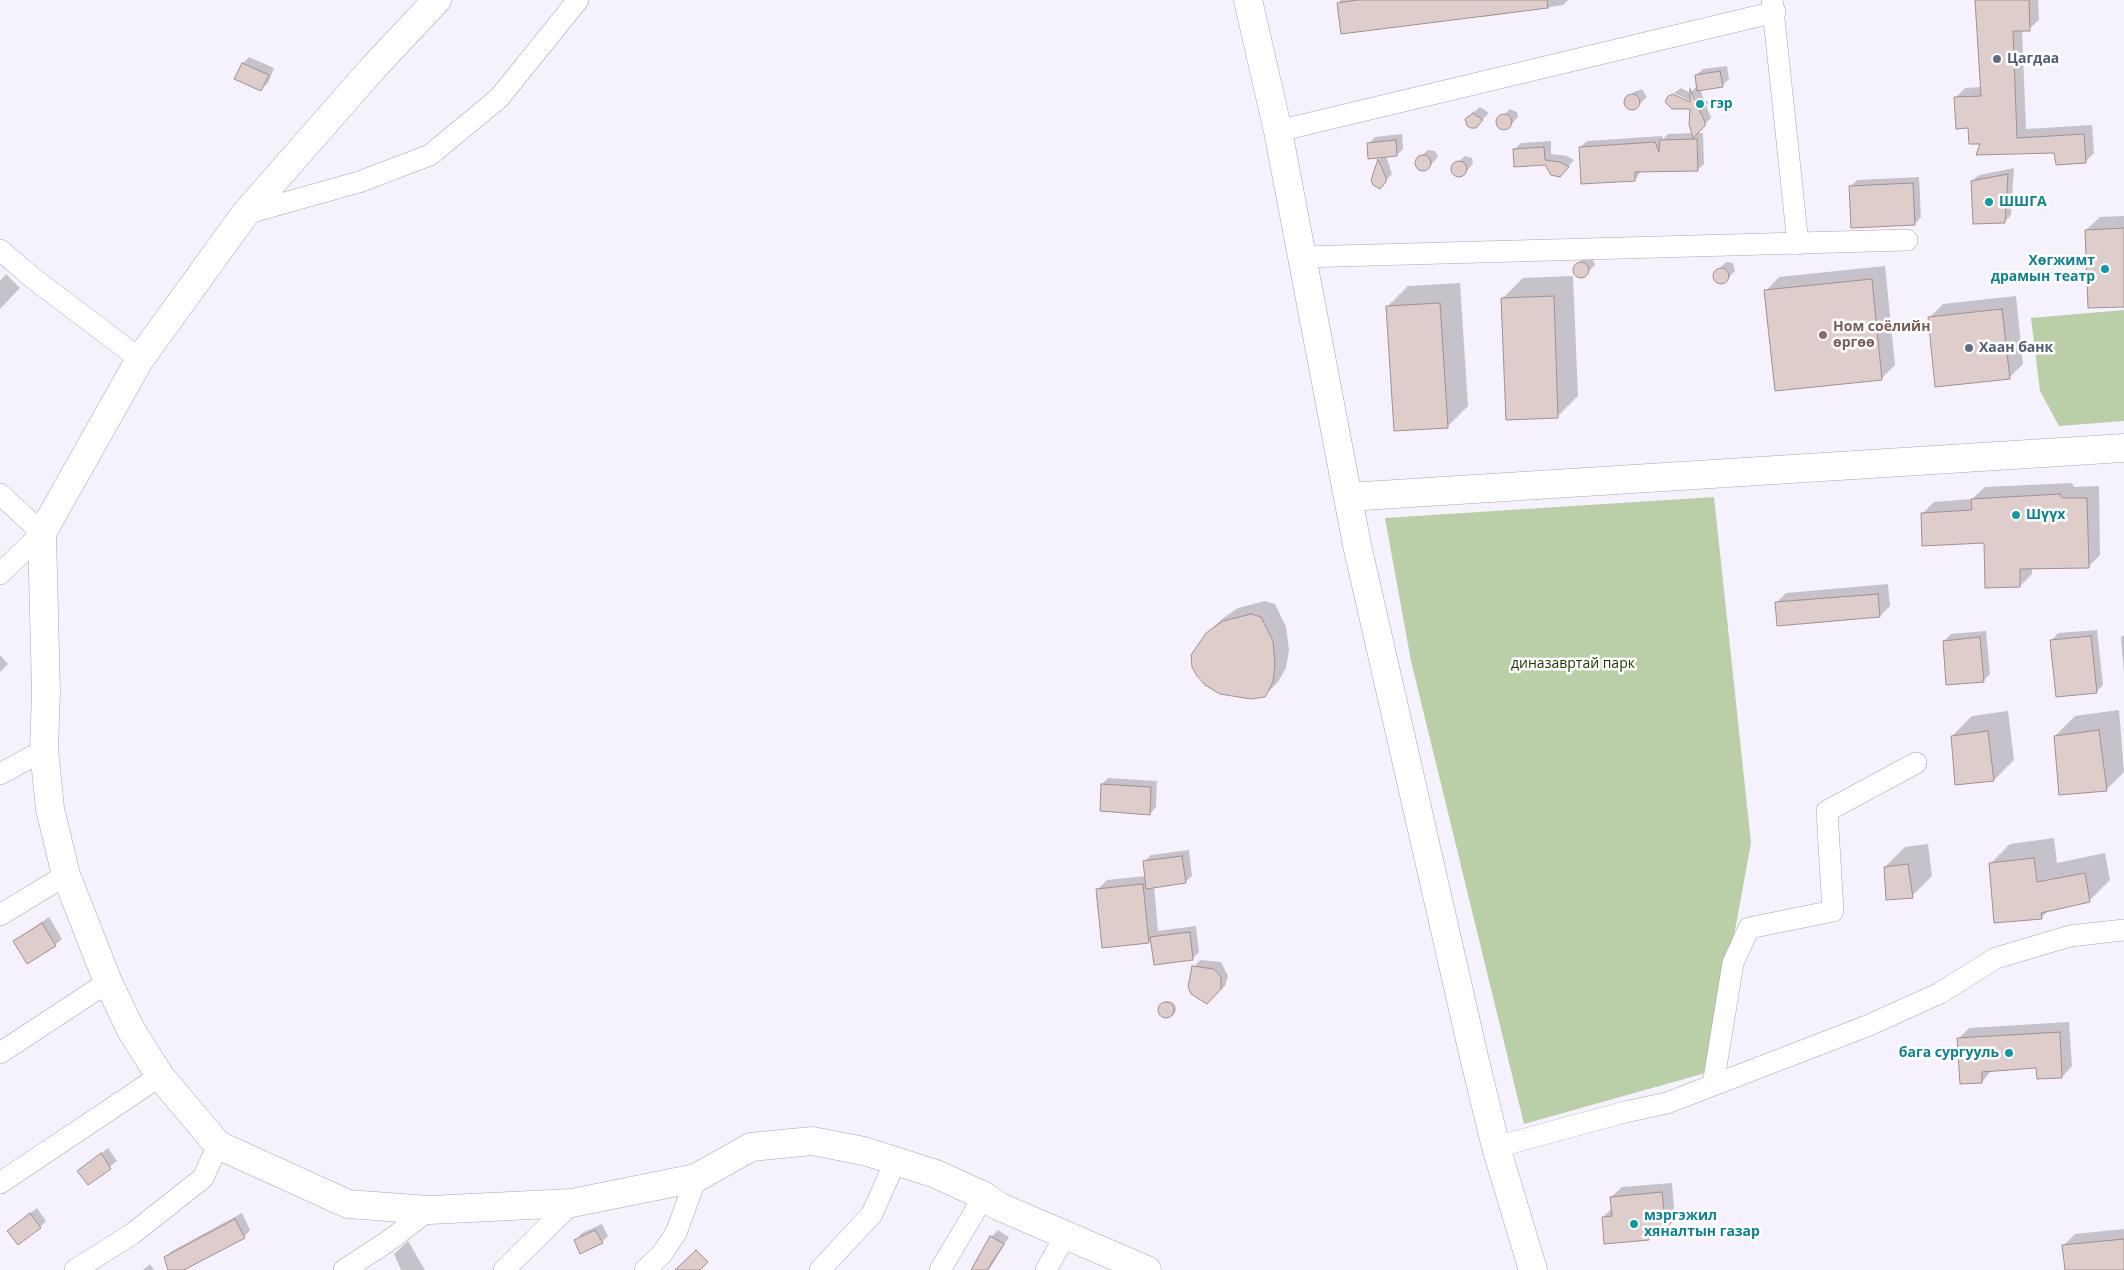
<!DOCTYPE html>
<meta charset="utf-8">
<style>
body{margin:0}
canvas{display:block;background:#f6f2fd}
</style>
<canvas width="2124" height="1270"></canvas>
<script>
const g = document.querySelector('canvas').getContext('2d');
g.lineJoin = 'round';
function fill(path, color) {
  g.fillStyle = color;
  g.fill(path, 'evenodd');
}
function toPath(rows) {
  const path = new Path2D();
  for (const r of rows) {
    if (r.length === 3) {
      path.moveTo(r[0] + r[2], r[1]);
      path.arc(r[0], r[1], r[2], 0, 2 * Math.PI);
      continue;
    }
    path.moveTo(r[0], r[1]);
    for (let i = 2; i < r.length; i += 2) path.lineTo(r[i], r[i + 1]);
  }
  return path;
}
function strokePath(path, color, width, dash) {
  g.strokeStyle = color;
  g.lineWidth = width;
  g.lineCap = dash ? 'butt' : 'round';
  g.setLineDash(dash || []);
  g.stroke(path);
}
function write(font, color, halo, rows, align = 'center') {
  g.font = font + ' "Open Sans",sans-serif';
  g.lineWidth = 5;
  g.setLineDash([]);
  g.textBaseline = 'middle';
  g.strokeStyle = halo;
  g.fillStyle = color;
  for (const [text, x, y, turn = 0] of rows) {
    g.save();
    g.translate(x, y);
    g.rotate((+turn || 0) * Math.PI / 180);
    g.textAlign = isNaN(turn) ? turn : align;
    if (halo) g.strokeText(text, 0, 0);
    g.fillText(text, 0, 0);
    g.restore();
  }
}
const green = toPath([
 [2124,310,2124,421,2059,426,2040,391,2031,318],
 [1714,497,1751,843,1709,1072,1524,1124,1411,661,1385,518]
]);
const shadow = toPath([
 [1341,0,1568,0,1563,5,1483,17,1483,14,1338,3],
 [1976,0,2038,0,2039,20,2029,29,2022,30,2026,129,2092,125,2094,153,2085,162,2055,152,1982,142,1969,127,1955,98,1965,88,1981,87],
 [249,57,274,68,268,83,261,89,243,63],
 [1727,66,1729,79,1722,86,1700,89,1704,100,1709,102,1706,105,1711,118,1696,133,1703,133,1704,164,1697,170,1641,171,1635,180,1580,147,1587,141,1662,136,1663,139,1668,134,1693,133,1691,108,1670,107,1667,100,1700,107,1694,96,1693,97,1695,103,1674,93,1681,88,1691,93,1698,84,1696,75,1703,69],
 [1642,89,1647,97,1635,108,1631,109,1626,105,1627,99,1634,92],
 [1480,107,1489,113,1476,126,1466,119],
 [1510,109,1517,112,1518,117,1505,130,1496,122],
 [1402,134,1403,149,1397,155,1386,156,1392,174,1380,187,1373,183,1379,160,1382,157,1368,144,1375,137],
 [1551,141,1551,154,1567,156,1574,160,1566,169,1546,163,1515,149,1521,143],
 [1428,150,1435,151,1438,157,1426,170,1419,167,1416,160],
 [1465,156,1472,158,1473,164,1462,175,1458,175,1452,167],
 [2014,168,2011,215,2004,222,1972,181,1979,175],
 [1919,177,1921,217,1915,224,1850,187,1857,180],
 [2124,216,2124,306,2086,230,2100,217],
 [1592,257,1595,265,1583,277,1578,276,1574,270,1575,266,1583,259],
 [1726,262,1733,263,1735,271,1724,282,1715,278,1716,272],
 [1885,266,1895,365,1881,379,1766,291,1779,277],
 [6,274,20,288,0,309,0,281],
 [1573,276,1578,396,1558,416,1502,299,1523,278],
 [1460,283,1468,406,1447,427,1388,306,1408,286],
 [2016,296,2023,364,2009,378,1929,318,1943,304],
 [2072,483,2074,487,2099,486,2100,555,2088,567,2032,568,2032,574,2020,586,1985,542,1922,514,1934,502,1972,499,1985,487],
 [1888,584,1890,606,1880,616,1776,603,1786,593],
 [1265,601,1275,604,1286,627,1289,650,1286,668,1278,682,1264,696,1207,633,1222,619,1238,608],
 [2097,630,2103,685,2096,692,2052,640,2058,633],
 [1986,631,1990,674,1983,681,1944,641,1951,634],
 [2124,635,2124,674,2121,637],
 [0,655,8,664,0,672],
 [2119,710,2124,772,2106,790,2055,736,2075,716],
 [2008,711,2014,760,1994,780,1952,736,1972,716],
 [1108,778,1157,781,1156,807,1150,814,1102,784],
 [2054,838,2057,863,2105,853,2110,880,2090,900,2050,909,2041,918,1990,864,2010,844],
 [1928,844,1932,876,1912,896,1885,867,1905,847],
 [1189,850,1192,876,1185,882,1154,886,1158,931,1196,926,1199,952,1193,958,1152,939,1148,942,1097,890,1107,880,1146,876,1144,862,1151,855],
 [49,917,62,939,55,945,14,941],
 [1200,960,1221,962,1228,976,1225,986,1207,1003,1194,967],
 [1168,1009,8],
 [2069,1022,2072,1066,2062,1077,2038,1067,1992,1070,1982,1082,1959,1038,1969,1028],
 [108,1148,117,1161,88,1183,79,1171],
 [1672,1183,1675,1220,1665,1230,1656,1231,1649,1239,1603,1217,1612,1208,1611,1197,1622,1187],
 [37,1208,46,1221,40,1227,8,1231],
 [242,1213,250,1230,244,1237,182,1270,169,1270,165,1257,172,1251],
 [602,1224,608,1236,602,1242,576,1240,582,1233],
 [2124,1229,2124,1270,2066,1270,2064,1245,2075,1234],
 [998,1230,1009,1237,989,1270,972,1270,991,1237],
 [408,1241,425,1270,401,1270,394,1254],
 [150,1264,154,1270,143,1270]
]);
const building = toPath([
 [1358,0,1547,0,1548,8,1341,34,1337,3,1358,0],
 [1975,0,2029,0,2030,31,2013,31,2017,138,2084,134,2086,163,2056,165,2054,153,1976,155,1980,144,1969,144,1968,128,1956,129,1954,97,1981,96,1975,0],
 [242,63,269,75,261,91,234,79,242,63],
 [1720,71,1723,87,1697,91,1695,75,1720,71],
 [1690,89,1698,106,1704,109,1699,109,1705,122,1705,126,1693,138,1689,124,1690,109,1672,109,1665,102,1668,96,1673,94,1690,102,1690,89],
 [1632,102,8],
 [1473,113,1483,120,1476,128,1471,128,1467,126,1465,119,1473,113],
 [1504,122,8],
 [1697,139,1698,171,1635,172,1635,181,1581,184,1579,147,1655,142,1659,152,1660,140,1697,139],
 [1396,140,1397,156,1368,159,1367,143,1396,140],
 [1544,147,1545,160,1560,162,1569,167,1560,177,1551,175,1545,165,1514,167,1513,149,1544,147],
 [1423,163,8],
 [1378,159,1386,178,1386,182,1380,189,1373,185,1371,180,1378,159],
 [1459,169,8],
 [2008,174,2005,223,1973,224,1971,181,2008,174],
 [1913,183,1915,225,1851,228,1849,186,1913,183],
 [2124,228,2124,307,2088,308,2085,230,2124,228],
 [1581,270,8],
 [1721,276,8],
 [1872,279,1882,380,1775,391,1764,290,1872,279],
 [1554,296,1558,418,1506,420,1501,298,1554,296],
 [1440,303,1448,428,1394,431,1386,306,1440,303],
 [2002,309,2010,379,1935,387,1928,317,2002,309],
 [2060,494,2062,498,2087,498,2089,568,2020,569,2020,587,1985,588,1984,543,1922,546,1921,513,1972,510,1971,499,2060,494],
 [1878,594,1880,617,1777,626,1775,602,1878,594],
 [1251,614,1261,617,1273,641,1275,664,1273,682,1265,697,1251,699,1220,694,1205,685,1197,676,1192,667,1191,655,1206,633,1223,621,1251,614],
 [2091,636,2097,693,2056,697,2050,640,2091,636],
 [1980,637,1984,682,1946,685,1943,641,1980,637],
 [2099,730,2107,791,2059,795,2054,736,2099,730],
 [1988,731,1994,781,1955,785,1951,736,1988,731],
 [1101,784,1151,787,1150,815,1100,811,1101,784],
 [1182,856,1186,883,1146,889,1143,861,1182,856],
 [2034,858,2037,882,2085,873,2090,902,2041,913,2042,919,1994,923,1989,863,2034,858],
 [1908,864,1913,898,1886,900,1884,867,1908,864],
 [1143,884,1149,943,1102,948,1096,889,1143,884],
 [42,923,56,946,27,964,13,941,42,923],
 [1190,932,1193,960,1154,965,1150,937,1190,932],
 [1192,966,1214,969,1221,977,1221,989,1207,1004,1191,994,1188,987,1192,966],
 [1166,1010,8],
 [2060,1032,2062,1078,2037,1079,2036,1068,1982,1072,1982,1083,1960,1084,1957,1038,2060,1032],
 [101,1153,111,1169,88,1185,77,1171,101,1153],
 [1662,1192,1666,1231,1649,1233,1649,1240,1604,1244,1602,1217,1612,1216,1610,1197,1662,1192],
 [30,1213,41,1228,18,1245,7,1231,30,1213],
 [235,1219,245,1238,184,1270,168,1270,164,1257,235,1219],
 [595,1230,603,1243,580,1254,574,1240,595,1230],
 [990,1236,1004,1244,987,1270,971,1270,990,1236],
 [2124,1239,2124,1270,2065,1270,2062,1245,2124,1239],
 [696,1250,708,1262,700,1270,675,1270,696,1250]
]);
const street = toPath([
 [1772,0,1798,244],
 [1278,131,1775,12],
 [245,214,359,182,430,155,499,98,578,0],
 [0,250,34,279,140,359],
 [1302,257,1907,240],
 [0,494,42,533,0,574],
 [0,774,44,750],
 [0,915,66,875],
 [0,1053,108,982],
 [1713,1085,1733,963,1749,928,1833,911,1827,811,1916,763],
 [1496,1147,1625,1112,1667,1103,1867,1026,1940,993,1996,958,2070,936,2124,930],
 [0,1183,160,1076],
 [75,1270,132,1234,203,1178,218,1145],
 [344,1270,387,1242,429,1210],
 [504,1270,572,1203],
 [645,1270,661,1255,676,1233,696,1178],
 [820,1270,872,1214,895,1162],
 [940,1270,984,1196],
 [1046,1270,1066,1234]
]);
const secondary = toPath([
 [437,0,373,68,245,214,140,359,42,533,46,692,44,750,50,809,66,875,108,982,131,1030,160,1076,218,1145,348,1204,429,1210,572,1203,696,1178,751,1147,812,1141,864,1151,936,1174,984,1196,998,1206,1147,1270],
 [1248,0,1278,131,1357,545,1474,1057,1496,1147,1533,1270],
 [1348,497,2124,448]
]);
const markers = [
 [1997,59,5,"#5c6f8a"],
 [1700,104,5,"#0f9aa8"],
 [1989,202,5,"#0f9aa8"],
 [2105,269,5,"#0f9aa8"],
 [1823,335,5,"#8d6e63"],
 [1969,348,5,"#5c6f8a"],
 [2016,515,5,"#0f9aa8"],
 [2009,1053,5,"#0f9aa8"],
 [1634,1224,5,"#0f9aa8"]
];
const serviceNames = [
 ["Цагдаа",2007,59],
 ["Хаан банк",1979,348]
];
const cultureNames = [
 ["гэр",1710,104],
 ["ШШГА",1999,202],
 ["Хөгжимт",2095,261,"right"],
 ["драмын театр",2095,277,"right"],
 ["Шүүх",2026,515],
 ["бага сургууль",1999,1053,"right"],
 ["мэргэжил",1644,1216],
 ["хяналтын газар",1644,1232]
];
const educationNames = [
 ["Ном соёлийн",1833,327],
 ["өргөө",1833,343]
];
const parkNames = [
 ["диназавртай парк",1573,664]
];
fill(green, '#bacfa8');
fill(shadow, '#0003');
fill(building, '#dfcdcb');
strokePath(building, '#a1908f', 1);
strokePath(street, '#aaa5b3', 22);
strokePath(secondary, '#aaa5b3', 29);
strokePath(street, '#fff', 21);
strokePath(secondary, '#fff', 28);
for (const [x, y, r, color] of markers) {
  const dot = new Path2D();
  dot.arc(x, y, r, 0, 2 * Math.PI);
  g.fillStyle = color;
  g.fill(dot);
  strokePath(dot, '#fff', 2);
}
write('bold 14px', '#4e5e75', '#fff', serviceNames, 'left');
write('bold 14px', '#0d838f', '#fff', cultureNames, 'left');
write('bold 14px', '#785e54', '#fff', educationNames, 'left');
write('14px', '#223708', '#fff', parkNames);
</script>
